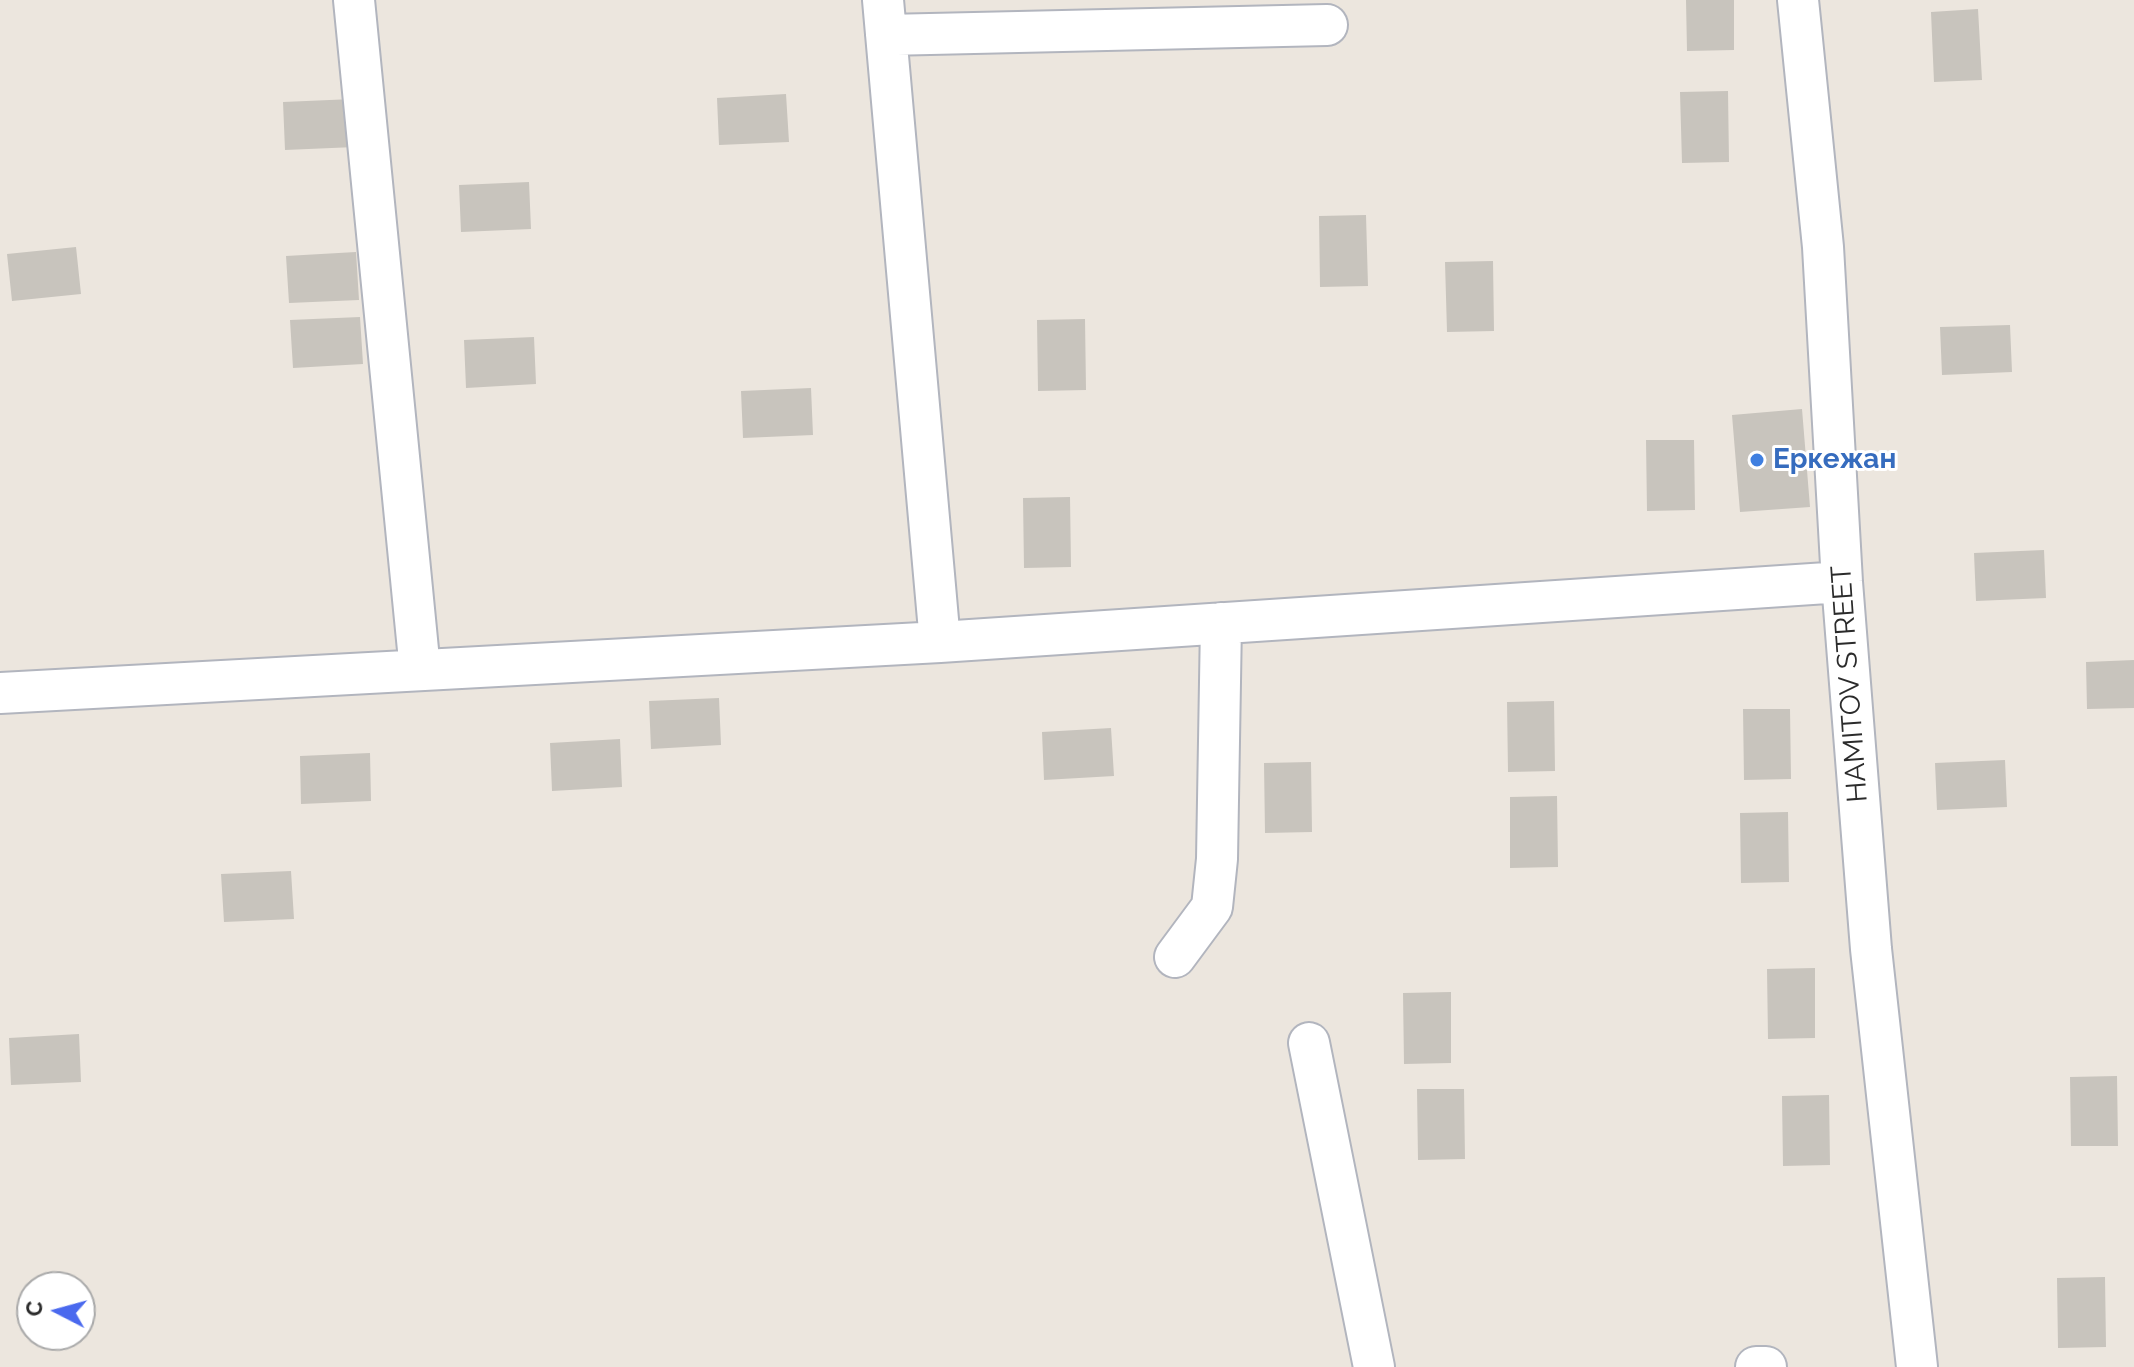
<!DOCTYPE html>
<meta charset="utf-8">
<style>
body{margin:0}
#map{position:relative;width:2134px;height:1367px;overflow:hidden;background:#ece6de;font-family:Raleway,sans-serif}
canvas{display:block}
.north{position:absolute;left:16px;top:1271px;width:80px;height:80px;box-sizing:border-box;background:#fff;border:2px solid #aaa;border-radius:50%;rotate:276deg;font-size:22px;font-weight:700;line-height:32px;text-align:center;color:#2b2b2b}
.north::after{content:'';display:block;margin:auto;width:28px;height:36px;background:#4a69ee;clip-path:polygon(50% 0,100% 100%,50% 72%,0 100%)}
</style>
<div id="map">
<canvas width="2134" height="1367"></canvas>
<div class="north">С</div>
</div>
<script>
const g = document.querySelector('canvas').getContext('2d');
g.lineJoin = 'round';
function fill(path, color) {
  g.fillStyle = color;
  g.fill(path, 'evenodd');
}
function toPath(rows) {
  const path = new Path2D();
  for (const r of rows) {
    path.moveTo(r[0], r[1]);
    for (let i = 2; i < r.length; i += 2) path.lineTo(r[i], r[i + 1]);
  }
  return path;
}
function strokePath(path, color, width, dash) {
  g.strokeStyle = color;
  g.lineWidth = width;
  g.lineCap = dash ? 'butt' : 'round';
  g.setLineDash(dash || []);
  g.stroke(path);
}
function write(font, color, halo, rows, align = 'center') {
  g.font = font + ' Raleway,sans-serif';
  g.lineWidth = 6;
  g.setLineDash([]);
  g.textBaseline = 'middle';
  g.strokeStyle = halo;
  g.fillStyle = color;
  for (const [text, x, y, turn = 0] of rows) {
    g.save();
    g.translate(x, y);
    g.rotate((+turn || 0) * Math.PI / 180);
    g.textAlign = isNaN(turn) ? turn : align;
    if (halo) g.strokeText(text, 0, 0);
    g.fillText(text, 0, 0);
    g.restore();
  }
}
const building = toPath([
 [1686,0,1734,0,1734,50,1687,51],
 [1978,9,1982,80,1934,82,1931,12],
 [1728,91,1729,162,1682,163,1680,92],
 [786,94,789,142,719,145,717,98],
 [353,99,355,147,285,150,283,102],
 [529,182,531,229,461,232,459,185],
 [1366,215,1368,286,1320,287,1319,216],
 [76,247,81,294,12,301,7,254],
 [356,252,359,300,289,303,286,256],
 [1493,261,1494,331,1447,332,1445,262],
 [360,317,363,364,293,368,290,320],
 [1085,319,1086,390,1038,391,1037,320],
 [2010,325,2012,372,1942,375,1940,327],
 [534,337,536,384,466,388,464,340],
 [811,388,813,435,743,438,741,391],
 [1802,409,1810,507,1740,512,1732,415],
 [1646,440,1694,440,1695,510,1647,511],
 [1070,497,1071,567,1024,568,1023,498],
 [2044,550,2046,598,1976,601,1974,553],
 [2134,660,2134,708,2087,709,2086,662],
 [719,698,721,745,651,749,649,701],
 [1554,701,1555,771,1508,772,1507,702],
 [1743,709,1790,709,1791,779,1744,780],
 [1111,728,1114,776,1044,780,1042,732],
 [620,739,622,787,552,791,550,743],
 [370,753,371,801,301,804,300,756],
 [2005,760,2007,807,1937,810,1935,763],
 [1311,762,1312,832,1265,833,1264,763],
 [1557,796,1558,867,1510,868,1510,797],
 [1788,812,1789,882,1741,883,1740,813],
 [291,871,294,919,224,922,221,874],
 [1815,968,1815,1038,1768,1039,1767,969],
 [1451,992,1451,1063,1404,1064,1403,993],
 [79,1034,81,1082,11,1085,9,1038],
 [2117,1076,2118,1146,2071,1146,2070,1077],
 [1417,1089,1464,1089,1465,1159,1418,1160],
 [1829,1095,1830,1165,1783,1166,1782,1096],
 [2105,1277,2106,1347,2058,1348,2057,1278]
]);
const minor = toPath([
 [354,0,420,670],
 [883,0,940,642],
 [1798,0,1823,247,1842,582,1871,949,1917,1367],
 [886,35,1327,25],
 [0,693,940,642,1842,582],
 [1175,957,1212,907,1217,859,1221,623],
 [1309,1043,1374,1367],
 [1756,1367,1766,1367]
]);
const markers = [
 [1757,460,8,"#3f7fe0"]
];
const shopNames = [
 ["Еркежан",1773,460]
];
const streetNames = [
 ["HAMITOV STREET",1850,684,-94]
];
fill(building, '#c8c4bd');
strokePath(minor, '#b2b5be', 44);
strokePath(minor, '#fff', 40);
for (const [x, y, r, color] of markers) {
  const dot = new Path2D();
  dot.arc(x, y, r, 0, 2 * Math.PI);
  g.fillStyle = color;
  g.fill(dot);
  strokePath(dot, '#fff', 3);
}
write('bold 28px', '#366cbe', '#fff', shopNames, 'left');
write('28px', '#2b2b2b', '#fff', streetNames);
</script>
